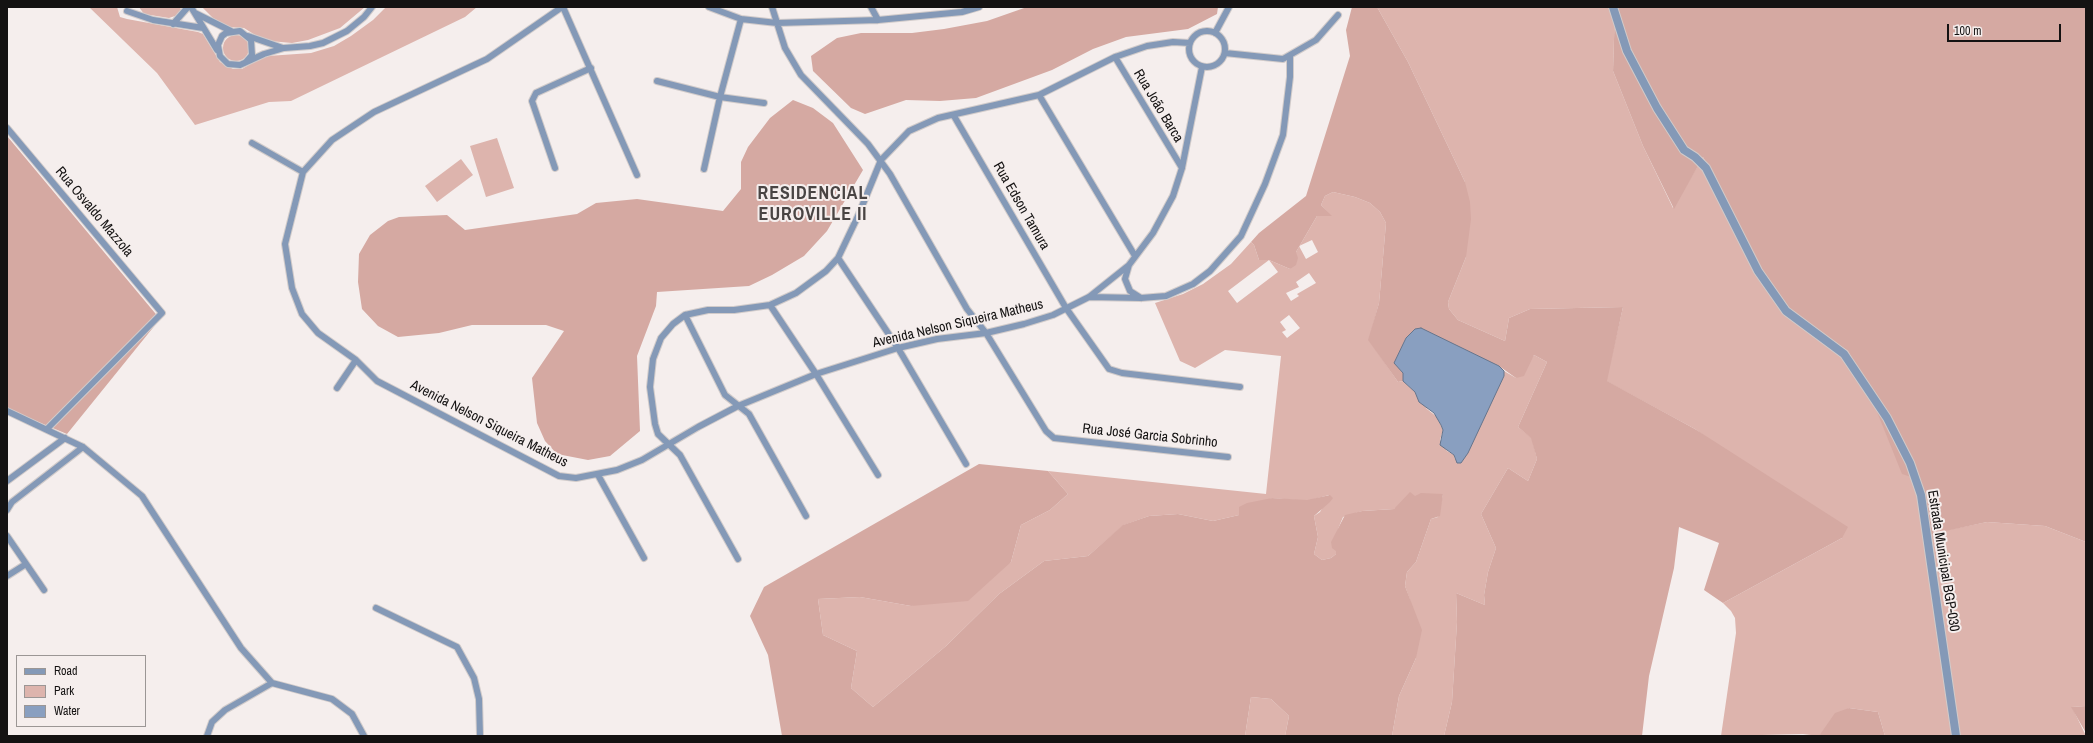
<!DOCTYPE html>
<meta charset="utf-8">
<style>
body{margin:0}
#map{position:relative;width:2093px;height:743px;overflow:hidden;background:#f5eeed;font-family:"Archivo Narrow",sans-serif}
canvas{display:block}
.frame{position:absolute;inset:0;border:8px solid #141212;pointer-events:none}
.legend{position:absolute;left:16px;top:655px;width:130px;height:72px;box-sizing:border-box;background:#f5eeed;border:1px solid #9b9695;margin:0;padding:5px 7px;list-style:none;font-size:12px;color:#141212}
.legend li{display:flex;align-items:center;gap:8px;height:20px}
.legend b{width:20px;border:1px solid #9b9695}
.scale{position:absolute;left:1947px;top:24px;width:114px;height:18px;box-sizing:border-box;border:2px solid #141212;border-top:0;padding-left:5px;font-size:12px;line-height:14px;white-space:nowrap;color:#141212;-webkit-text-stroke:3px #f5eeed;paint-order:stroke}
</style>
<div id="map">
<canvas width="2093" height="743"></canvas>
<div class="frame"></div>
<ul class="legend">
<li><b style="height:5px;background:#8499b7"></b>Road</li>
<li><b style="height:11px;background:#ddb4ad"></b>Park</li>
<li><b style="height:11px;background:#899fc0"></b>Water</li>
</ul>
<div class="scale">100 m</div>
</div>
<script>
const g = document.querySelector('canvas').getContext('2d');
g.lineJoin = 'round';
function fill(path, color) {
  g.fillStyle = color;
  g.fill(path, 'evenodd');
}
function toPath(rows) {
  const path = new Path2D();
  for (const r of rows) {
    if (r.length === 3) {
      path.moveTo(r[0] + r[2], r[1]);
      path.arc(r[0], r[1], r[2], 0, 2 * Math.PI);
      continue;
    }
    path.moveTo(r[0], r[1]);
    for (let i = 2; i < r.length; i += 2) path.lineTo(r[i], r[i + 1]);
  }
  return path;
}
function strokePath(path, color, width, dash) {
  g.strokeStyle = color;
  g.lineWidth = width;
  g.lineCap = dash ? 'butt' : 'round';
  g.setLineDash(dash || []);
  g.stroke(path);
}
function write(font, color, halo, rows, align = 'center') {
  g.font = font + ' "Archivo Narrow",sans-serif';
  g.lineWidth = 4;
  g.setLineDash([]);
  g.textBaseline = 'middle';
  g.strokeStyle = halo;
  g.fillStyle = color;
  for (const [text, x, y, turn = 0] of rows) {
    g.save();
    g.translate(x, y);
    g.rotate((+turn || 0) * Math.PI / 180);
    g.textAlign = isNaN(turn) ? turn : align;
    if (halo) g.strokeText(text, 0, 0);
    g.fillText(text, 0, 0);
    g.restore();
  }
}
const green = toPath([
 [89,7,117,7,120,17,127,19,198,32,203,34,220,62,233,69,242,69,257,60,268,56,311,53,334,46,351,36,373,20,386,7,477,7,465,17,291,101,269,102,195,125,157,73],
 [139,7,180,7,181,10,178,15,169,18,144,14],
 [202,7,365,7,340,28,308,40,292,43,270,41,260,38,244,28,228,27,213,18],
 [1377,7,1615,7,1613,71,1643,146,1673,208,1703,157,1755,263,1792,314,1848,351,1871,397,1917,479,1923,535,1987,522,2045,526,2086,542,2086,706,2072,707,2086,736,1885,736,1878,712,1849,708,1819,736,1803,734,1721,736,1736,633,1735,618,1731,611,1723,603,1842,538,1695,429,1606,381,1623,307,1530,309,1509,318,1505,341,1458,320,1449,309,1448,302,1466,257,1465,182,1408,62],
 [236,48,13],
 [497,138,514,188,486,197,470,146],
 [461,159,473,175,437,202,425,186],
 [1333,192,1355,197,1370,203,1380,212,1386,223,1379,303,1369,340,1398,382,1403,381,1415,392,1427,409,1437,417,1443,430,1440,440,1447,451,1454,455,1455,459,1504,376,1504,371,1516,378,1534,355,1547,362,1518,427,1532,438,1537,459,1528,481,1508,468,1481,514,1496,548,1488,572,1484,595,1485,605,1456,593,1457,622,1452,702,1444,736,1392,736,1399,696,1416,658,1410,600,1405,586,1407,572,1416,562,1431,519,1438,517,1443,494,1434,494,1394,509,1362,511,1343,517,1338,529,1336,554,1331,558,1322,560,1314,554,1318,537,1314,516,1320,512,1329,495,1307,501,1272,498,1239,515,1213,521,1178,514,1149,516,1124,525,1088,556,1044,561,999,594,946,646,873,707,851,688,857,651,823,635,818,599,860,597,911,606,1011,562,1021,525,1050,510,1068,494,1048,471,1266,494,1281,356,1225,350,1195,368,1180,361,1155,303,1183,294,1203,284,1231,264,1251,242,1254,245,1259,260,1269,260,1290,269,1296,252,1317,216,1331,216,1321,205,1325,196],
 [1312,240,1318,252,1306,259,1299,246],
 [1269,260,1278,272,1237,303,1228,291],
 [1309,273,1316,283,1297,294,1299,296,1291,301,1286,293,1299,287,1296,282],
 [1289,315,1300,328,1287,338,1282,332,1286,330,1280,322],
 [1251,697,1271,699,1289,716,1285,736,1245,736]
]);
const forest = toPath([
 [1027,7,1218,7,1217,14,1188,29,1126,37,1093,49,1052,70,976,98,940,101,906,100,865,114,851,108,813,71,811,56,837,38,861,33,912,33,944,29,987,21],
 [1352,7,1377,7,1408,62,1465,182,1470,202,1471,219,1466,257,1448,302,1449,309,1458,320,1505,341,1509,318,1530,309,1623,307,1607,381,1695,429,1848,527,1842,538,1723,603,1704,590,1719,543,1679,527,1674,568,1649,676,1642,736,1444,736,1452,702,1457,622,1456,593,1485,605,1484,595,1488,572,1496,548,1481,514,1508,468,1528,481,1537,459,1531,438,1518,427,1547,362,1534,355,1524,376,1516,378,1499,366,1406,338,1395,363,1403,373,1403,381,1398,382,1368,340,1379,303,1386,223,1380,212,1370,203,1355,197,1333,192,1325,196,1321,205,1332,216,1317,216,1296,252,1298,258,1296,265,1290,269,1269,260,1259,260,1254,245,1251,242,1259,233,1306,196,1350,56,1346,30],
 [1615,7,2086,7,2086,542,2045,526,1987,522,1923,536,1917,479,1902,474,1871,397,1848,351,1792,314,1755,263,1703,157,1674,209,1643,146,1613,71],
 [793,100,813,108,833,123,863,170,827,231,804,256,772,275,749,286,657,292,656,306,637,356,640,431,610,456,588,460,557,454,545,441,537,423,532,378,564,331,546,325,472,325,439,333,398,337,378,326,362,309,358,282,359,254,370,235,388,221,399,217,447,215,465,230,577,214,596,203,637,199,723,211,741,189,741,162,748,147,770,118],
 [7,136,160,319,67,434,7,409],
 [979,464,1048,471,1068,494,1050,510,1021,525,1011,562,968,601,911,606,860,597,818,599,823,635,857,651,851,688,873,707,946,646,999,594,1044,561,1088,556,1123,525,1149,516,1178,514,1213,521,1239,515,1239,507,1247,503,1272,498,1307,500,1330,495,1333,498,1330,502,1314,516,1318,537,1314,554,1322,560,1331,558,1336,554,1336,551,1332,548,1331,542,1345,515,1362,511,1394,509,1410,492,1415,496,1421,493,1443,494,1440,516,1431,519,1416,562,1407,572,1405,586,1422,630,1416,658,1399,696,1392,736,1285,736,1289,716,1271,699,1251,697,1245,736,782,736,768,655,750,616,764,587],
 [2086,706,2086,733,2071,707],
 [1849,708,1878,712,1885,736,1819,736,1835,713]
]);
const water = toPath([
 [1421,328,1499,366,1504,371,1504,376,1468,453,1461,463,1457,463,1454,455,1440,445,1443,430,1441,425,1434,413,1419,402,1415,392,1403,381,1403,373,1394,363,1406,338,1415,329,1421,328]
]);
const minor = toPath([
 [191,7,217,50],
 [562,7,487,59,374,112,332,140,303,172,285,244,292,288,302,314,318,333,356,360,377,381,559,476,576,478,617,470,642,460,698,427,738,406,816,374,898,348,937,339,986,333,1024,324,1053,315,1089,297,1129,265,1153,233,1173,196,1182,168,1202,67],
 [563,7,637,175],
 [709,7,741,19,777,23,878,20,962,12,979,7],
 [772,7,785,48,801,75,868,144,890,174,967,309,986,333,1046,431,1054,438,1228,457],
 [871,7,878,20],
 [127,11,153,20,203,28],
 [195,13,231,31],
 [173,24,188,7],
 [1207,49,18],
 [1215,33,1229,7],
 [248,36,283,48],
 [1225,53,1283,59,1316,40,1338,15],
 [1115,57,1182,168],
 [246,62,252,55,251,40,240,31,226,33,222,36,218,45,220,56,228,64,240,65,264,54,284,48,310,46,323,43,347,31,364,17,372,7],
 [657,81,720,97,764,103],
 [1039,95,1135,256],
 [954,116,1066,308,1109,369,1122,373,1240,387],
 [7,128,162,313,47,429],
 [252,143,303,172],
 [555,168,532,101,536,93,591,68],
 [704,169,720,97,741,19],
 [838,258,898,348,966,464],
 [1129,265,1125,279,1130,291,1141,298],
 [1089,297,1141,298,1166,296,1193,284,1210,271,1241,236,1265,184,1283,135,1290,77,1290,56],
 [770,305,816,374,878,475],
 [685,315,725,395,749,414,806,516],
 [337,388,356,360],
 [7,411,83,447,142,496,241,648,272,683,332,699,352,714,364,736],
 [598,475,644,558],
 [7,481,65,438],
 [7,510,12,502,83,447],
 [7,536,44,590],
 [738,559,680,455,658,434,655,424,650,387,653,359,661,338,673,324,685,315,708,310,734,310,770,305,796,293,826,271,838,258,858,216,881,160,909,131,938,118,1039,95,1115,57,1147,46,1173,42,1190,43],
 [7,576,26,564],
 [376,608,457,647,474,678,479,699,480,736],
 [207,736,212,722,225,710,272,683]
]);
const tertiary = toPath([
 [1613,7,1627,51,1657,108,1684,150,1695,157,1706,168,1758,271,1786,311,1844,354,1887,418,1910,463,1921,495,1956,736]
]);
const streetNames = [
 ["Rua João Barca",1158,106,59],
 ["Rua Edson Tamura",1021,206,60],
 ["Rua Osvaldo Mazzola",94,212,50],
 ["Avenida Nelson Siqueira Matheus",958,324,-13],
 ["Avenida Nelson Siqueira Matheus",489,424,27],
 ["Rua José Garcia Sobrinho",1150,436,6],
 ["Estrada Municipal BGP-030",1943,561,81]
];
const districtNames = [
 ["RESIDENCIAL",813,194],
 ["EUROVILLE II",813,215]
];
fill(green, '#ddb4ad');
fill(forest, '#d5a9a2');
fill(water, '#899fc0');
strokePath(water, '#66758c', 1);
strokePath(minor, '#d1cbca', 8);
strokePath(tertiary, '#d1cbca', 10);
strokePath(minor, '#8499b7', 6);
strokePath(tertiary, '#8499b7', 8);
write('14px', '#141212', '#f5eeed', streetNames);
g.letterSpacing = '1px';
write('bold 18px', '#494443', '#f5eeed', districtNames);
g.letterSpacing = '0px';
</script>
